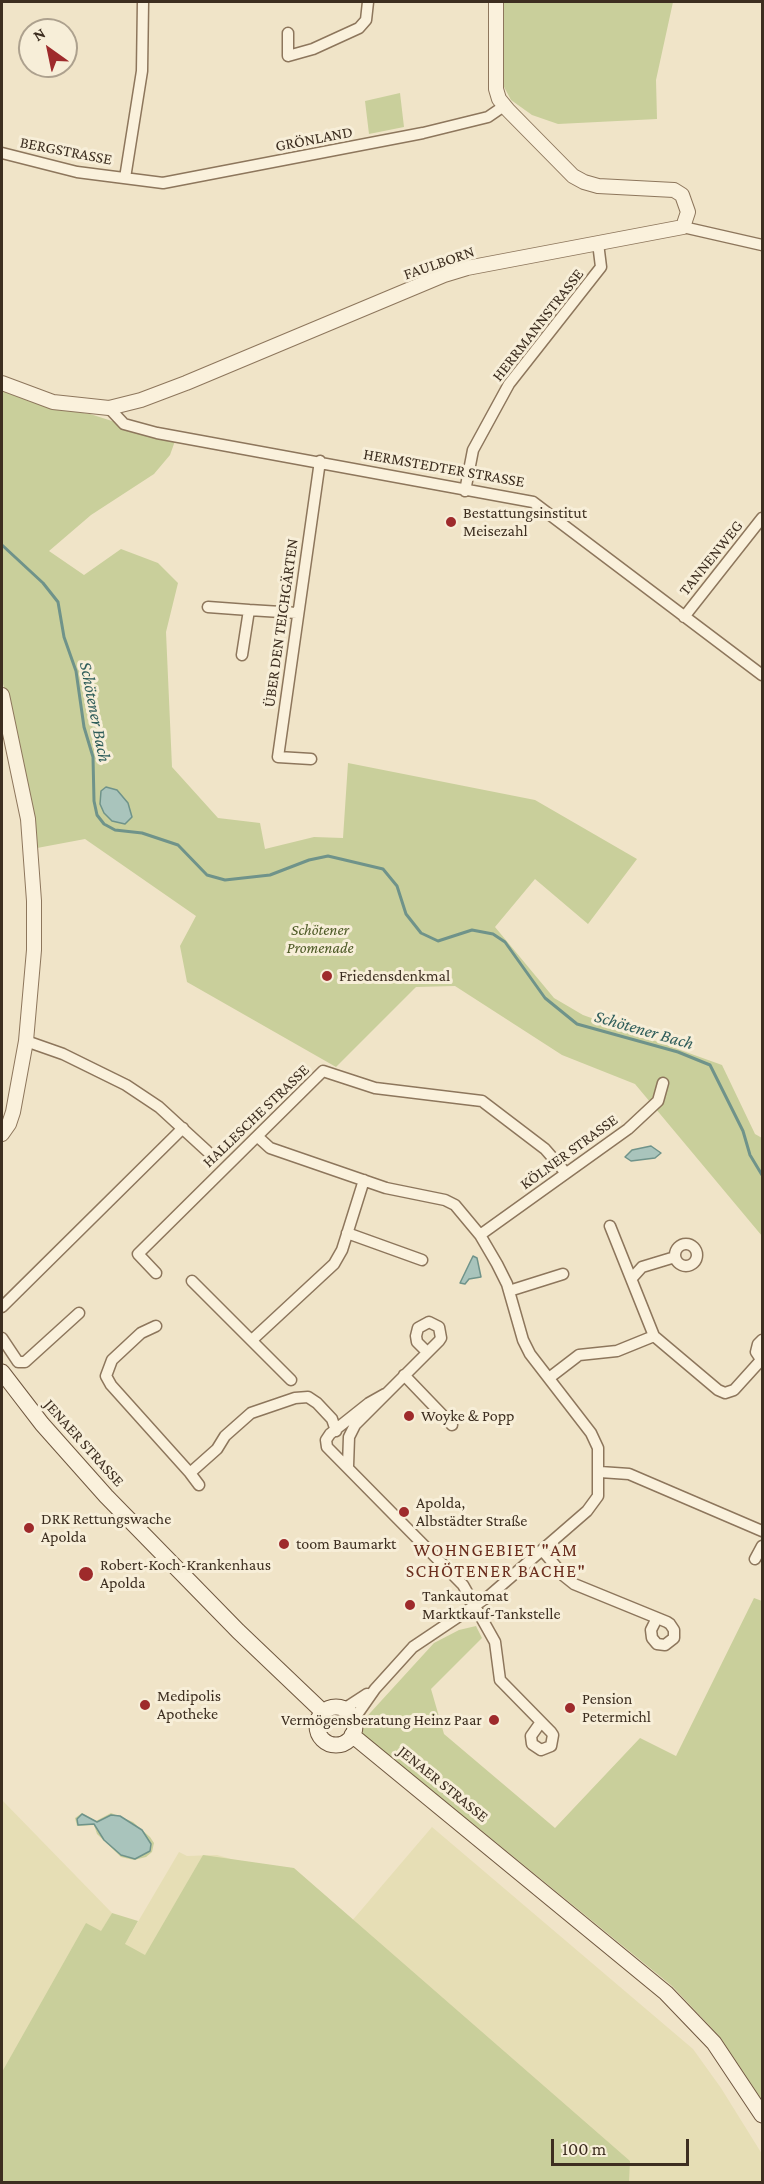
<!DOCTYPE html>
<meta charset="utf-8">
<style>
body{margin:0}
#map{position:relative;width:764px;height:2184px;overflow:hidden;background:#f0e4c8;font-family:"Crimson Pro",serif}
canvas{display:block}
.frame{position:absolute;inset:0;border:3px solid #3d2e20;pointer-events:none}
.north{position:absolute;left:18px;top:18px;width:60px;height:60px;box-sizing:border-box;background:#f7eed8;border:2px solid #ada18e;border-radius:50%;rotate:327deg;font-size:16px;font-weight:700;line-height:24px;text-align:center;color:#3d2e20}
.north::after{content:'';display:block;margin:auto;width:21px;height:27px;background:#9e2a2b;clip-path:polygon(50% 0,100% 100%,50% 72%,0 100%)}
.scale{position:absolute;left:551px;top:2139px;width:138px;height:27px;box-sizing:border-box;border:3px solid #3d2e20;border-top:0;padding-left:8px;font-size:18px;line-height:21px;white-space:nowrap;color:#3d2e20;-webkit-text-stroke:4px #f7eed8;paint-order:stroke}
</style>
<div id="map">
<canvas width="764" height="2184"></canvas>
<div class="frame"></div>
<div class="north">N</div>
<div class="scale">100 m</div>
</div>
<script>
const g = document.querySelector('canvas').getContext('2d');
g.lineJoin = 'round';
function fill(path, color) {
  g.fillStyle = color;
  g.fill(path, 'evenodd');
}
function toPath(rows) {
  const path = new Path2D();
  for (const r of rows) {
    if (r.length === 3) {
      path.moveTo(r[0] + r[2], r[1]);
      path.arc(r[0], r[1], r[2], 0, 2 * Math.PI);
      continue;
    }
    path.moveTo(r[0], r[1]);
    for (let i = 2; i < r.length; i += 2) path.lineTo(r[i], r[i + 1]);
  }
  return path;
}
function strokePath(path, color, width, dash) {
  g.strokeStyle = color;
  g.lineWidth = width;
  g.lineCap = dash ? 'butt' : 'round';
  g.setLineDash(dash || []);
  g.stroke(path);
}
function write(font, color, halo, rows, align = 'center') {
  g.font = font + ' "Crimson Pro",serif';
  g.lineWidth = 6;
  g.setLineDash([]);
  g.textBaseline = 'middle';
  g.strokeStyle = halo;
  g.fillStyle = color;
  for (const [text, x, y, turn = 0] of rows) {
    g.save();
    g.translate(x, y);
    g.rotate((+turn || 0) * Math.PI / 180);
    g.textAlign = isNaN(turn) ? turn : align;
    if (halo) g.strokeText(text, 0, 0);
    g.fillText(text, 0, 0);
    g.restore();
  }
}
const farmland = toPath([
 [2,1800,112,1913,2,2102],
 [432,1827,693,2049,721,2088,762,2154,762,2182,2,2182,2,2153,179,1852,187,1856,217,1855,277,1872,345,1929]
]);
const green = toPath([
 [503,2,673,2,656,80,657,119,558,124,532,115,511,100,503,85],
 [400,93,404,127,369,134,365,101],
 [2,390,50,408,90,414,175,441,170,455,154,474,91,515,49,551,84,575,121,549,158,563,178,583,166,632,172,767,218,818,260,823,265,849,314,837,343,838,348,763,535,800,637,859,588,924,535,879,495,927,554,998,583,1015,722,1065,755,1134,762,1138,762,1236,635,1084,562,1055,455,986,416,987,336,1067,187,982,180,946,196,916,85,839,37,848,22,757,2,680],
 [754,1598,762,1601,762,2100,720,2037,672,1986,363,1734,360,1724,434,1643,459,1630,476,1626,482,1638,431,1689,444,1734,555,1828,640,1738,676,1756],
 [82,1813,96,1821,111,1813,133,1822,150,1837,154,1843,152,1852,146,1857,134,1860,121,1857,97,1834,94,1825,77,1826,75,1818],
 [203,1855,294,1868,630,2161,629,2182,2,2182,2,2072,86,1923,101,1931,112,1913,138,1921,125,1944,145,1955]
]);
const water = toPath([
 [106,787,117,790,128,803,132,817,125,824,112,821,104,813,100,804,101,791,106,787],
 [651,1146,661,1153,655,1158,631,1161,625,1157,632,1150,651,1146],
 [473,1256,477,1258,481,1277,469,1279,465,1284,460,1283,473,1256],
 [82,1814,97,1822,111,1815,120,1816,142,1830,151,1844,150,1851,135,1859,121,1855,104,1840,94,1824,78,1825,77,1819,82,1814]
]);
const stream = toPath([
 [2,545,43,583,58,602,64,637,76,671,84,727,93,757,94,801,97,815,104,824,115,830,142,833,178,845,207,875,225,880,270,875,309,860,328,856,383,869,397,886,406,914,421,933,438,941,472,930,493,934,505,942,545,998,577,1024,678,1052,710,1065,743,1131,750,1155,762,1175]
]);
const minor = toPath([
 [288,33,288,56,313,49,359,28,366,20,368,2],
 [2,153,77,172,163,183,423,133,488,117,504,106],
 [125,178,142,71,143,2],
 [683,227,762,245],
 [109,408,124,424,157,433,533,502,762,675],
 [465,491,473,450,509,384,601,267,598,243],
 [208,607,249,610],
 [684,617,762,518],
 [242,655,249,610,297,613],
 [311,759,278,757,320,461],
 [26,1041,63,1054,126,1085,159,1107,207,1151],
 [258,1137,270,1148,386,1188,445,1200,455,1205,480,1235,497,1264,507,1284,523,1340,530,1354,591,1433,598,1448,598,1496,587,1511,489,1596,413,1647,375,1689,354,1719],
 [610,1226,654,1336],
 [347,1233,422,1260],
 [480,1235,628,1129,658,1101,663,1083],
 [686,1255,11],
 [156,1273,138,1254,323,1071,375,1088,482,1101,545,1149,565,1172],
 [633,1277,642,1267,675,1257],
 [192,1281,291,1380],
 [509,1291,563,1274],
 [2,1307,183,1128],
 [156,1326,141,1333,112,1360,106,1376,111,1385,190,1473],
 [2,1338,18,1362,25,1362,79,1313],
 [252,1340,334,1264,342,1250,364,1180],
 [762,1340,758,1344,756,1352,762,1361],
 [404,1375,452,1425],
 [549,1378,579,1355,617,1351,654,1336,718,1390,725,1393,734,1390,761,1360],
 [385,1394,369,1403,330,1434,326,1440,327,1447,463,1585,495,1642,500,1680,551,1732,553,1735,551,1746,541,1750,532,1744,531,1736,541,1722],
 [348,1466,349,1437,355,1425,439,1341,441,1338,439,1327,429,1322,418,1328,416,1336,417,1342,427,1352],
 [600,1472,629,1474,762,1531],
 [199,1485,190,1473,217,1449,225,1436,251,1413,295,1398,308,1397,317,1403,332,1419,336,1431],
 [543,1551,564,1576,574,1584,667,1622,670,1624,674,1630,674,1638,665,1645,657,1644,652,1638,651,1630,657,1618],
 [755,1559,762,1546],
 [344,1709,367,1694]
]);
const tertiary = toPath([
 [2,383,53,402,109,408,141,400,186,383,444,275,467,268,683,227,688,212,682,195,674,190,598,186,584,182,573,176,508,110,499,99,496,89,496,2],
 [2,695,28,819,34,901,34,950,26,1041,13,1112,9,1124,2,1134]
]);
const secondary = toPath([
 [2,1372,42,1424,106,1496,238,1631,323,1712],
 [336,1726,19],
 [352,1735,666,1993,714,2043,762,2115]
]);
const markers = [
 [451,522,6,"#9e2a2b"],
 [327,976,6,"#9e2a2b"],
 [409,1416,6,"#9e2a2b"],
 [404,1512,6,"#9e2a2b"],
 [29,1528,6,"#9e2a2b"],
 [284,1544,6,"#9e2a2b"],
 [86,1574,8,"#9e2a2b"],
 [410,1605,6,"#9e2a2b"],
 [145,1705,6,"#9e2a2b"],
 [570,1708,6,"#9e2a2b"],
 [494,1720,6,"#9e2a2b"]
];
const streetNames = [
 ["GRÖNLAND",314,139,-11],
 ["BERGSTRASSE",66,151,11],
 ["FAULBORN",439,263,-19],
 ["HERRMANNSTRASSE",538,325,-52],
 ["HERMSTEDTER STRASSE",444,468,10],
 ["TANNENWEG",711,558,-51],
 ["ÜBER DEN TEICHGÄRTEN",281,623,-82],
 ["HALLESCHE STRASSE",256,1116,-44],
 ["KÖLNER STRASSE",569,1152,-36],
 ["JENAER STRASSE",84,1443,48],
 ["JENAER STRASSE",443,1784,39]
];
const poiNames = [
 ["Bestattungsinstitut",463,513],
 ["Meisezahl",463,531],
 ["Friedensdenkmal",339,976],
 ["Woyke & Popp",421,1416],
 ["Apolda,",416,1503],
 ["Albstädter Straße",416,1521],
 ["DRK Rettungswache",41,1519],
 ["Apolda",41,1537],
 ["toom Baumarkt",296,1544],
 ["Robert-Koch-Krankenhaus",100,1565],
 ["Apolda",100,1583],
 ["Tankautomat",422,1596],
 ["Marktkauf-Tankstelle",422,1614],
 ["Medipolis",157,1696],
 ["Apotheke",157,1714],
 ["Pension",582,1699],
 ["Petermichl",582,1717],
 ["Vermögensberatung Heinz Paar",482,1720,"right"]
];
const parkNames = [
 ["Schötener",320,930],
 ["Promenade",320,948]
];
const waterNames = [
 ["Schötener Bach",95,712,79],
 ["Schötener Bach",644,1030,16]
];
const neighbourhoodNames = [
 ["WOHNGEBIET \"AM",496,1550],
 ["SCHÖTENER BACHE\"",496,1571]
];
fill(farmland, '#e6deb5');
fill(green, '#c9cf9b');
fill(water, '#a9c4bc');
strokePath(water, '#6f938a', 1.5);
strokePath(stream, '#6f938a', 3);
strokePath(minor, '#8d765c', 13);
strokePath(tertiary, '#8d765c', 16);
strokePath(secondary, '#6f573f', 17);
strokePath(minor, '#faf1dc', 10);
strokePath(tertiary, '#faf1dc', 14);
strokePath(secondary, '#faf1dc', 15);
for (const [x, y, r, color] of markers) {
  const dot = new Path2D();
  dot.arc(x, y, r, 0, 2 * Math.PI);
  g.fillStyle = color;
  g.fill(dot);
  strokePath(dot, '#f7eed8', 2);
}
write('16px', '#3d2e20', '#f7eed8', streetNames);
write('16px', '#3d2e20', '#f7eed8', poiNames, 'left');
write('italic 16px', '#4d5a26', '#f7eed8', parkNames);
write('italic 18px', '#2f5d5a', '#f7eed8', waterNames);
g.letterSpacing = '1.5px';
write('18px', '#6b2e1e', '#f7eed8', neighbourhoodNames);
g.letterSpacing = '0px';
</script>
